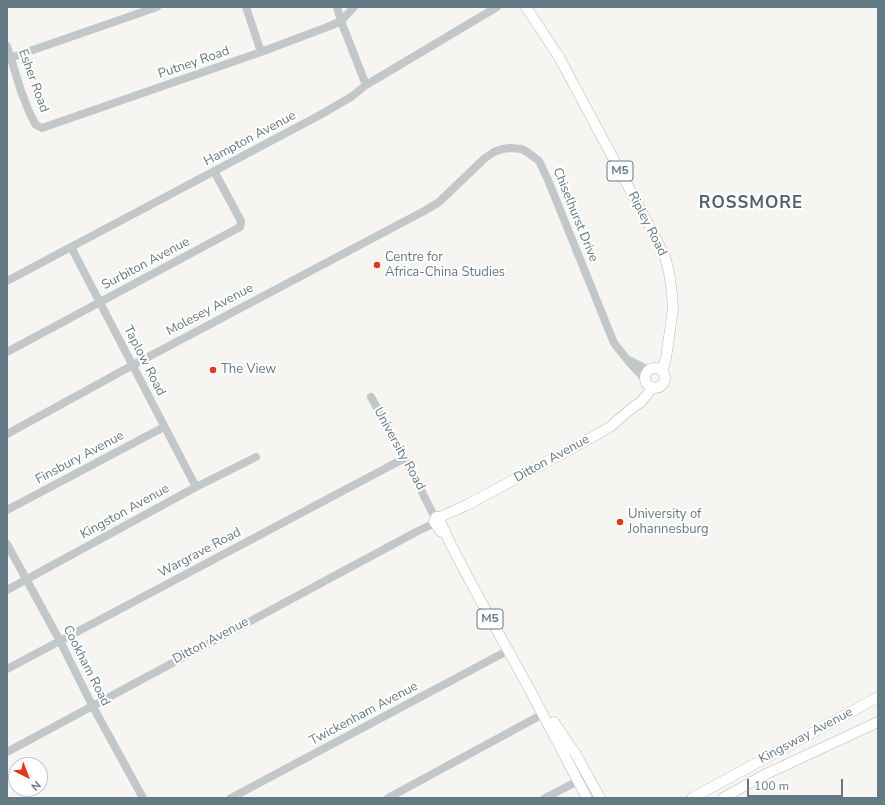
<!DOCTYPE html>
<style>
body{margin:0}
#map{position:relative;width:885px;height:805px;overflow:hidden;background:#f6f5f1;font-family:"Nunito Sans",sans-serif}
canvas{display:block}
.frame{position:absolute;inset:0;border:8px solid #637984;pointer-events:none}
.north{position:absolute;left:8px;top:757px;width:40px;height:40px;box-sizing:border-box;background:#fff;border:1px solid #c1c9ce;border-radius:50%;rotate:138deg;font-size:11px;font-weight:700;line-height:16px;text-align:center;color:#637984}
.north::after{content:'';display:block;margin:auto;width:14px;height:18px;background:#ec331b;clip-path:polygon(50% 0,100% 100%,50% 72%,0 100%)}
.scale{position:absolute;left:747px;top:779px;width:96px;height:18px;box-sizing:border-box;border:2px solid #637984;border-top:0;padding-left:5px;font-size:12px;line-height:14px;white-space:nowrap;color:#637984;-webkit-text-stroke:3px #fff;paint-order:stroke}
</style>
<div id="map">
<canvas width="885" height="805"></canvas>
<div class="frame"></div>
<div class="north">N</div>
<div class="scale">100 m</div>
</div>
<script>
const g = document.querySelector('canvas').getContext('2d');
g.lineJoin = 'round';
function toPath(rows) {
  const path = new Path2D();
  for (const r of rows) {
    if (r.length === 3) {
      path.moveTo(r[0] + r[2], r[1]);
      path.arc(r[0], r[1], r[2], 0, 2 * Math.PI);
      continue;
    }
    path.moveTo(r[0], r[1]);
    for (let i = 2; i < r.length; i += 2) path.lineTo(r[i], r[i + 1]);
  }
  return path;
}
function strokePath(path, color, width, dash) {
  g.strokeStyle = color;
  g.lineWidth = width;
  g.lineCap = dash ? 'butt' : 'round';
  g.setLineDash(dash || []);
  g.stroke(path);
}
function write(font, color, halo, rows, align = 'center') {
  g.font = font + ' "Nunito Sans",sans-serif';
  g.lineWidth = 4;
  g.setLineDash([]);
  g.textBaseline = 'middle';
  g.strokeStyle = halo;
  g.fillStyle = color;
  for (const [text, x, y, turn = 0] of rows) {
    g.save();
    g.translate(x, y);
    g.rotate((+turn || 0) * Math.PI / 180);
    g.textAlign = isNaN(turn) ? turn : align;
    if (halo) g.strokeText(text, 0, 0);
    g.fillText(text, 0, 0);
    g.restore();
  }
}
const minor = toPath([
 [246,7,261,52],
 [337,7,341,21,366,85],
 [7,46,21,91,30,114,36,125,42,128,261,52,330,26,341,21,354,7],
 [7,59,157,7],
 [71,247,196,487],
 [7,281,320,115,351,97,366,85,393,69,497,7],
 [7,352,240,227,241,221,214,171],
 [631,361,649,370],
 [371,397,405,458,435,518],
 [7,434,133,365,426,210,439,202,485,158,494,152,502,149,510,148,522,149,527,152,539,161,548,180,614,343,629,362,644,378],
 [7,510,164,427],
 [7,544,60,641,92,705,143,798],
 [7,590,196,487,256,457],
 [7,669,405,458],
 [7,752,416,532,435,523],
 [231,798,507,651],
 [388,798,543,714],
 [545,798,578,781]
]);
const major = toPath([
 [526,7,559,57,652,231,665,257,669,272,672,294,673,309,666,358,662,371],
 [655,378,10],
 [441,523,451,545,471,583,531,692,587,798],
 [441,532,434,522,436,517,440,517,467,505,580,444,610,427,633,407,641,402,652,388],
 [554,722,575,753,600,798],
 [692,798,878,697],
 [723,798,762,776,878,722]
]);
const markers = [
 [377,265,4,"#ec331b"],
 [213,370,4,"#ec331b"],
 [620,522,4,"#ec331b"]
];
const shields = [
 [620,171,26],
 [490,619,26]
];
const shieldNames = [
 ["M5",620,171],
 ["M5",490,619]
];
const streetNames = [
 ["Putney Road",194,63,-19],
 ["Esher Road",33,81,70],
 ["Hampton Avenue",250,139,-28],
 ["Chiselhurst Drive",575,215,68],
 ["Ripley Road",647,224,63],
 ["Surbiton Avenue",146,264,-28],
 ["Molesey Avenue",210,310,-28],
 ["Taplow Road",144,361,63],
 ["University Road",399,449,61],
 ["Finsbury Avenue",80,458,-28],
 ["Ditton Avenue",552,459,-29],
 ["Kingston Avenue",125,512,-29],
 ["Wargrave Road",200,553,-28],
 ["Ditton Avenue",211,641,-28],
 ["Cookham Road",86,666,63],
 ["Twickenham Avenue",364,714,-28],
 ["Kingsway Avenue",806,736,-28]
];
const poiNames = [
 ["Centre for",385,258],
 ["Africa-China Studies",385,273],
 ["The View",221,370],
 ["University of",628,515],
 ["Johannesburg",628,530]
];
const districtNames = [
 ["ROSSMORE",751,204]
];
strokePath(major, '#b5babd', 11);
strokePath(minor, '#c2c7c9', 8);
strokePath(major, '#fff', 10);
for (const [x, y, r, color] of markers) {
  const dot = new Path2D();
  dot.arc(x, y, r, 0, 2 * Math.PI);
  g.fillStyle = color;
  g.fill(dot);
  strokePath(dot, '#fff', 1.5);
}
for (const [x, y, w] of shields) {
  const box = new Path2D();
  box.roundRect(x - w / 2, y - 10, w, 20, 3);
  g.fillStyle = '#fff';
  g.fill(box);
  strokePath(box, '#637984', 1);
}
write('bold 12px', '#637984', null, shieldNames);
write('13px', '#637984', '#fff', streetNames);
write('13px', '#637984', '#fff', poiNames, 'left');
g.letterSpacing = '1px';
write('bold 17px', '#516169', '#fff', districtNames);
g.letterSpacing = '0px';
</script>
